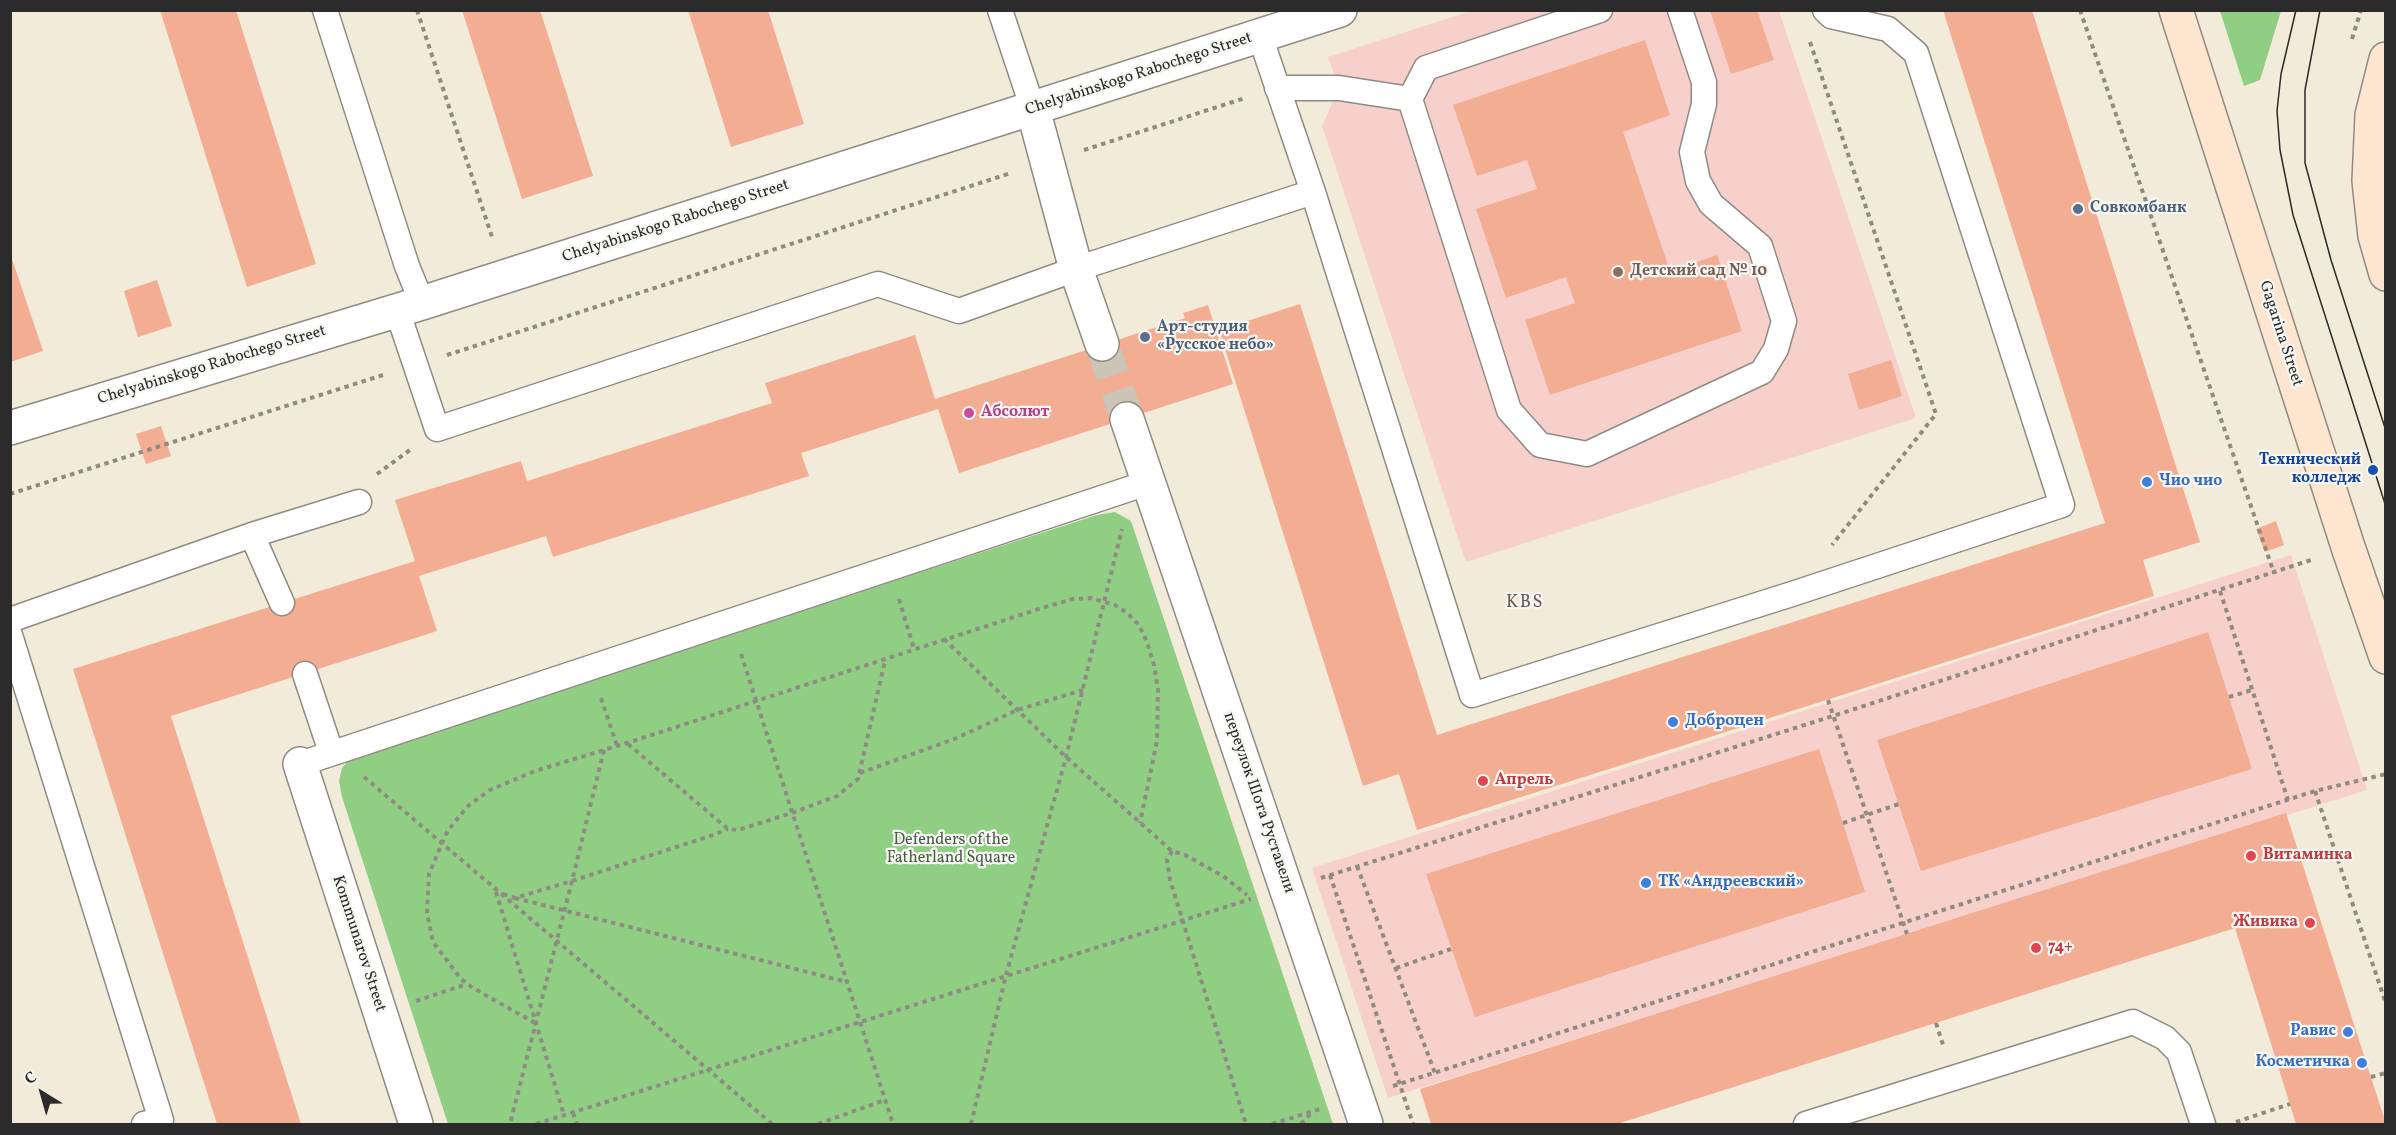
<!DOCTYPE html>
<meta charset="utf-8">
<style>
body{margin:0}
#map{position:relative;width:2396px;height:1135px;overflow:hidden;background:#f2ebd9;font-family:Vollkorn,serif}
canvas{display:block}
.frame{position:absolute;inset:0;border:12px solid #2b2b2b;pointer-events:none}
.north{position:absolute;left:12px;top:1063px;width:60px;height:60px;-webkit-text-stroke:4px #f6f6f2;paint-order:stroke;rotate:323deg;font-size:16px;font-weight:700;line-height:24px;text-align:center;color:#2b2b2b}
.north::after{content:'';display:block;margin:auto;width:21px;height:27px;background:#2b2b2b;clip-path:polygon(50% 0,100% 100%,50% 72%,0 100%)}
</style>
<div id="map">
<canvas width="2396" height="1135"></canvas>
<div class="frame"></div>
<div class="north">С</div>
</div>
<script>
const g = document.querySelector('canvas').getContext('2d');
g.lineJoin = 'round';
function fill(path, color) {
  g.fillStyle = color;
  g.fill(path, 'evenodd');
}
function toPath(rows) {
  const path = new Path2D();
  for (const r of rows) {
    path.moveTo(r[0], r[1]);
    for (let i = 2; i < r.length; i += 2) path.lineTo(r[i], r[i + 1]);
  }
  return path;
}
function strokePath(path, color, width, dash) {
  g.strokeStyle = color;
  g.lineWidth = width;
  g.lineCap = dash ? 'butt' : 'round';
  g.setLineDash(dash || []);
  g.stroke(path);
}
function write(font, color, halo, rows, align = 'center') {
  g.font = font + ' Vollkorn,serif';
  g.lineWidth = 4.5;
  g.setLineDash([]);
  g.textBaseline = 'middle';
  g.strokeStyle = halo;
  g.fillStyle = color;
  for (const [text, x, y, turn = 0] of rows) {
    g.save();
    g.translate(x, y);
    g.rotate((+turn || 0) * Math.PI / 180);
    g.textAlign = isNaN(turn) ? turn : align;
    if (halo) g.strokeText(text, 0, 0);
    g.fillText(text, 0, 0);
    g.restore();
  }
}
const built = toPath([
 [1471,11,1779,11,1916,418,1466,562,1322,126,1339,88,1328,57],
 [2291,555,2367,790,1388,1098,1312,868]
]);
const green = toPath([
 [2220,11,2281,11,2260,80,2244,86],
 [1115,512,1131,521,1333,1124,448,1124,342,797,339,781,342,768,350,759,362,753,1097,515]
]);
const building = toPath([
 [160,10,236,10,316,264,247,287],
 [462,10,540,10,593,176,522,199],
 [688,10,768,10,804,124,731,147],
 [1710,10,1757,10,1774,60,1731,74],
 [1943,10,2032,10,2200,542,2143,560,2154,596,1417,830,1399,774,1363,786,1219,330,1300,304,1437,735,2105,523],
 [1645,40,1670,115,1623,132,1670,271,1717,255,1742,331,1550,395,1525,320,1575,303,1566,277,1506,298,1476,209,1537,189,1527,160,1477,176,1453,105],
 [10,253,43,351,10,362],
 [157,280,172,326,138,337,124,291],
 [1208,305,1233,384,959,473,938,409,801,453,809,476,553,557,546,536,419,576,437,631,171,716,301,1124,217,1124,73,669,415,561,395,500,521,461,527,481,772,403,765,383,915,335,935,399,1185,318,1183,313],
 [1891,360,1902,396,1859,410,1848,374],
 [161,426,171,456,146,464,136,434],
 [2276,521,2284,545,2265,552,2256,529],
 [2208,632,2252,769,1921,871,1877,740],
 [1819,749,1865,892,1475,1017,1426,874],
 [2286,813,2386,1124,2296,1124,2235,928,1617,1124,1431,1124,1420,1089]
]);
const streetTunnel = toPath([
 [1102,344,1127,419]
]);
const path = toPath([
 [417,10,493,240],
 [2080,10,2274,573],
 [2352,39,2361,10],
 [1810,42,1936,414,1832,545],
 [1084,150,1245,98],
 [447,355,1011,173],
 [377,474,410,450],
 [10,494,383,375],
 [2220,591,2288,800],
 [899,599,914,649],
 [944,639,1066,757,1172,851,1185,855,1223,876,1247,895],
 [741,654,893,1124],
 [2229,697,2252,690],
 [601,698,617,746],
 [1828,700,1907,934],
 [628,744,728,829,738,830,792,813,837,796,858,779,885,661],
 [604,750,572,881,713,835,728,829],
 [860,773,957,738,1017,710,1083,690],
 [364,777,772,1124],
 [2315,791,2386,1004],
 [1843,823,1899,804],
 [1172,851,1167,860,1170,880,1246,1124],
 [1357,866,1435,1073],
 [1330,875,1413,1124],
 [1321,878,1833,716,2314,559],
 [496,892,564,1115],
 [503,894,515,898,572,881,510,1124],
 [515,898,847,982],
 [1396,968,1451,949],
 [416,1001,467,984],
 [535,1023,473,988,461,979,433,942,427,913,429,874,446,834,453,824,469,805,490,790,535,771,627,743,1042,608,1073,599,1091,598,1115,605,1127,613,1139,625,1147,642,1154,665,1158,690,1157,741,1140,823],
 [1936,1023,1943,1045],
 [2371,1077,2386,1073],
 [1393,1086,2315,791,2386,774],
 [573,1113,577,1124],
 [2236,1122,2290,1104],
 [536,1124,1251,899],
 [818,1124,885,1100],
 [971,1124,1006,975,1066,757,1122,529],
 [1272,1124,1320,1109],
 [1301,1124,1310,1114]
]);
const lane = toPath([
 [325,10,407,266,422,303],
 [1000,10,1033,109],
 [1600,10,1426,68,1410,99,1509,410,1540,445,1587,454,1762,372,1776,349,1784,321,1760,246,1711,204,1698,181,1692,152,1704,104,1704,82,1680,10],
 [1260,36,1313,192,1472,695,1792,594,2062,505,1916,53,1888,29,1831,16,1825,10],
 [1277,88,1339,88,1410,99],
 [397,310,437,429,878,284,959,311,1076,269,1313,192],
 [252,535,282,603],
 [10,620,252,535,359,502],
 [10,635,161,1120,144,1124],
 [305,674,331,752],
 [300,764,1150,482],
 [1806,1124,2133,1022,2165,1038,2179,1052,2203,1124]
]);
const street = toPath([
 [1033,109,1076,269,1102,344],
 [1127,419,1366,1124],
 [10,428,422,303,1340,10],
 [300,764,416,1124]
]);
const secondary = toPath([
 [2176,10,2348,547,2386,657],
 [2386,59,2372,115,2369,181,2375,236,2386,274]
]);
const tram = toPath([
 [2296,10,2281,74,2277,111,2280,150,2293,215,2386,507],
 [2320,10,2305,90,2305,163,2331,260,2386,431]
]);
const markers = [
 [2078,209,6,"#5c6f8a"],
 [1618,272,6,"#8d6e63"],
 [1145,337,6,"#5c6f8a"],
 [969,413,6,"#d1479c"],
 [2373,470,6,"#1a4fb4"],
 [2147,482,6,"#3f7fe0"],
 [1673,722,6,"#3f7fe0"],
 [1483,781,6,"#e0444e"],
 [2251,856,6,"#e0444e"],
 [1646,883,6,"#3f7fe0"],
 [2310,923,6,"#e0444e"],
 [2036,948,6,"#e0444e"],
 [2348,1032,6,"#3f7fe0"],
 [2362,1063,6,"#3f7fe0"]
];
const streetNames = [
 ["Chelyabinskogo Rabochego Street",1139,75,-18],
 ["Chelyabinskogo Rabochego Street",676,222,-18],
 ["Gagarina Street",2280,334,72],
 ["Chelyabinskogo Rabochego Street",212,366,-17],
 ["переулок Шота Руставели",1258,803,71],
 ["Kommunarov Street",358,944,72]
];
const serviceNames = [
 ["Совкомбанк",2090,209],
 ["Арт-студия",1157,328],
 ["«Русское небо»",1157,346]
];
const educationNames = [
 ["Детский сад № 10",1630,272]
];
const hotelNames = [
 ["Абсолют",981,413]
];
const transitNames = [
 ["Технический",2361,461],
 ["колледж",2361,479]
];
const shopNames = [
 ["Чио чио",2159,482],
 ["Доброцен",1685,722],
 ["ТК «Андреевский»",1658,883],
 ["Равис",2336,1032,"right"],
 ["Косметичка",2350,1063,"right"]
];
const healthNames = [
 ["Апрель",1495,781],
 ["Витаминка",2263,856],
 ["Живика",2298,923,"right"],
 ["74+",2048,948]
];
const parkNames = [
 ["Defenders of the",951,841],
 ["Fatherland Square",951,859]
];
const neighbourhoodNames = [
 ["KBS",1525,604]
];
fill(built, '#f7d0cb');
fill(green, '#90ce84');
fill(building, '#f2ad93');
strokePath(streetTunnel, '#cac5b6', 33, [33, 16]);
strokePath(lane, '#8e8b82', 27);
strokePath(street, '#8e8b82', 36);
strokePath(secondary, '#8e8b82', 36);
strokePath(path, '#8e8b82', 4, [4.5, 4.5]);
strokePath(lane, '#fff', 24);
strokePath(street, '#fff', 33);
strokePath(secondary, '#fde5d0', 33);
strokePath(tram, '#2b2b2b', 1.5);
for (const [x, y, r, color] of markers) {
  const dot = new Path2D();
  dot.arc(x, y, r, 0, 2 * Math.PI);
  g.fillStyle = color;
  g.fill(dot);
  strokePath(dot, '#f6f6f2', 2);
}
write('16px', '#2b2b2b', '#f6f6f2', streetNames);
write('bold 16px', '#4e5e75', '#f6f6f2', serviceNames, 'left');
write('bold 16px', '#785e54', '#f6f6f2', educationNames, 'left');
write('bold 16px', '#b23c85', '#f6f6f2', hotelNames, 'left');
write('bold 16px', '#164399', '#f6f6f2', transitNames, 'right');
write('bold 16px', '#366cbe', '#f6f6f2', shopNames, 'left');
write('bold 16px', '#be3a42', '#f6f6f2', healthNames, 'left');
write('16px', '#495c46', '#f6f6f2', parkNames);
g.letterSpacing = '1.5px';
write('18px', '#71584f', '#f6f6f2', neighbourhoodNames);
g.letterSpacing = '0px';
</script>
